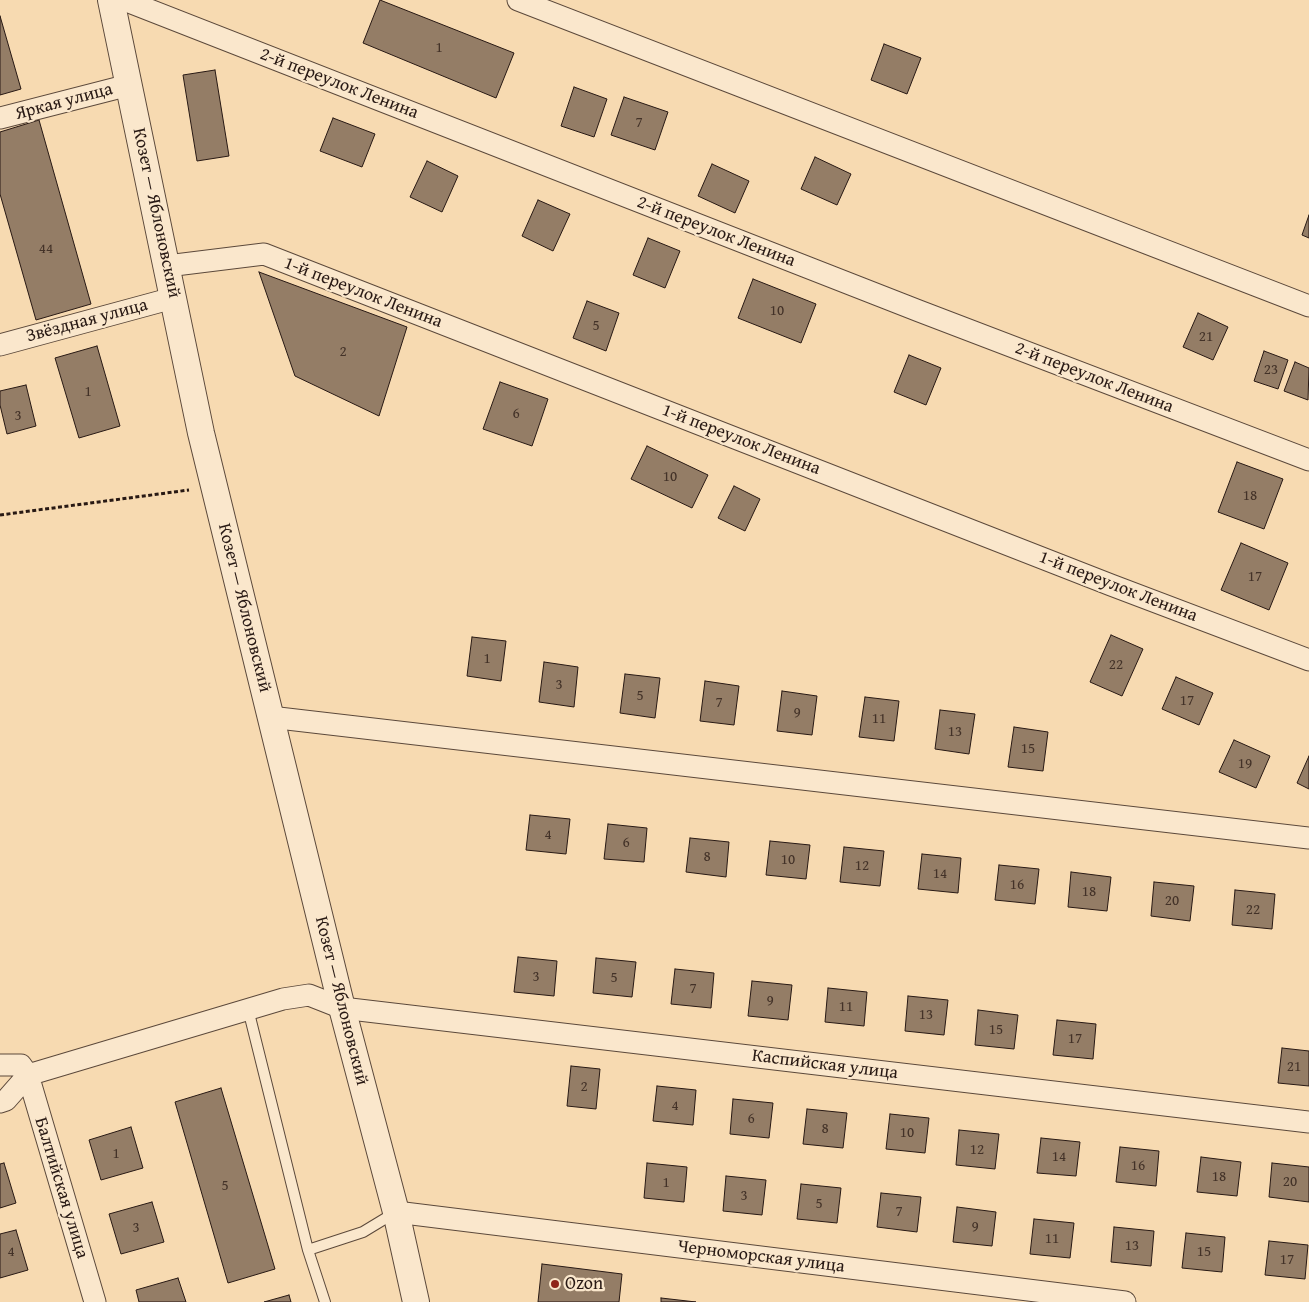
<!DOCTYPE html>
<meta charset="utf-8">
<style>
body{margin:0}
canvas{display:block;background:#f7dab1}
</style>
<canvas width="1309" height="1302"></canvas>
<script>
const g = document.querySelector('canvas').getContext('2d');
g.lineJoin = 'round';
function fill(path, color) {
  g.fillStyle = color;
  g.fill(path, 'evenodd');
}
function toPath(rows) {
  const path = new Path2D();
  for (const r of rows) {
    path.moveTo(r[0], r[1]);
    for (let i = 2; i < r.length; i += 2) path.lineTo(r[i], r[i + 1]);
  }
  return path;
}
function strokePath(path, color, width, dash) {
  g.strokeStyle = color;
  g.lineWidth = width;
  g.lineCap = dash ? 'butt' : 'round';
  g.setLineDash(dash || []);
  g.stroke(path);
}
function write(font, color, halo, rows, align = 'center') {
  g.font = font + ' "Gentium Book Plus",serif';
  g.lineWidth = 4.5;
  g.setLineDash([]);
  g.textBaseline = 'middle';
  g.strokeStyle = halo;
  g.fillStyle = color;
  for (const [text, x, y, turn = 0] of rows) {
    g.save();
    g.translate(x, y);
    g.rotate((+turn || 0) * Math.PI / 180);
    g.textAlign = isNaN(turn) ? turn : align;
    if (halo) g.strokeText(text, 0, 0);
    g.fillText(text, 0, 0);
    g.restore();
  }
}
const building = toPath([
 [380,0,514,53,496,98,363,43,380,0],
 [0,16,21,89,0,95,0,16],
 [884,44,921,58,907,94,871,80,884,44],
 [215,70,229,156,197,161,183,75,215,70],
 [574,87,607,99,594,137,561,126,574,87],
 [624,97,668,112,655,150,611,135,624,97],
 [333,118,375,134,362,167,320,151,333,118],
 [39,120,91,304,36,320,0,194,0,132,39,120],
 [815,157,851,174,837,205,801,189,815,157],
 [427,161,458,176,442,212,410,197,427,161],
 [712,164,749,181,735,213,698,196,712,164],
 [538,200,570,214,553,251,522,236,538,200],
 [1309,215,1309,238,1302,235,1309,215],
 [648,238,680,251,665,288,633,275,648,238],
 [259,272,407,327,379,416,295,376,259,272],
 [753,279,816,304,801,343,738,318,753,279],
 [587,301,619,313,606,351,573,338,587,301],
 [1198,313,1228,327,1213,360,1183,347,1198,313],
 [97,346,120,426,79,438,55,358,97,346],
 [1264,351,1288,360,1278,389,1254,381,1264,351],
 [909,355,941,368,926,405,894,392,909,355],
 [1295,362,1309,368,1308,400,1284,391,1295,362],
 [500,382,548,399,532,446,483,429,500,382],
 [26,385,36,426,7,434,0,405,0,391,26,385],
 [647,446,708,475,692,508,631,479,647,446],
 [1237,462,1283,479,1264,529,1218,512,1237,462],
 [734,486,760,499,745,531,718,518,734,486],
 [1241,543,1288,563,1269,610,1221,590,1241,543],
 [1111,635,1143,649,1122,696,1090,682,1111,635],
 [472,637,506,641,501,681,467,676,472,637],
 [544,662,578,667,574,707,539,702,544,662],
 [625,674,660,678,655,718,620,713,625,674],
 [1176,677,1213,693,1199,725,1162,709,1176,677],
 [705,681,739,686,734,725,700,721,705,681],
 [782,691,817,696,812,735,777,731,782,691],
 [865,697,899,701,894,741,859,737,865,697],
 [940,710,975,714,969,754,935,749,940,710],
 [1014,727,1048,732,1043,771,1008,767,1014,727],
 [1234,740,1270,756,1256,788,1219,772,1234,740],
 [1309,756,1309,789,1297,783,1309,756],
 [530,815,570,819,566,854,526,850,530,815],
 [608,824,647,828,644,862,604,859,608,824],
 [690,838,729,842,726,877,686,872,690,838],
 [770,841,810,845,806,879,766,875,770,841],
 [844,847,884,851,880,886,840,882,844,847],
 [922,854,961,858,958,893,918,889,922,854],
 [999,865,1039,869,1035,904,995,900,999,865],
 [1071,872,1111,877,1107,911,1068,907,1071,872],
 [1154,882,1194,886,1190,921,1151,916,1154,882],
 [1235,890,1275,894,1272,929,1232,925,1235,890],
 [518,957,557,961,554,996,514,992,518,957],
 [596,958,636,962,632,997,593,993,596,958],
 [675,969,714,973,711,1008,671,1004,675,969],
 [752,981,792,985,788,1020,748,1016,752,981],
 [828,988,867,992,864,1026,825,1022,828,988],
 [908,996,948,1000,944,1035,905,1031,908,996],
 [978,1010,1018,1015,1014,1049,975,1045,978,1010],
 [1057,1020,1096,1024,1093,1059,1053,1055,1057,1020],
 [1282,1048,1309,1051,1309,1086,1278,1083,1282,1048],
 [571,1066,600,1069,596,1109,567,1106,571,1066],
 [657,1086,696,1090,693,1125,653,1121,657,1086],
 [221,1088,275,1269,228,1283,175,1102,221,1088],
 [733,1099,773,1103,769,1138,730,1134,733,1099],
 [807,1109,847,1113,843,1148,803,1144,807,1109],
 [890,1114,929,1118,925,1153,886,1149,890,1114],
 [131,1127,143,1168,101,1180,89,1140,131,1127],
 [959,1130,999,1134,995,1169,956,1165,959,1130],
 [1041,1138,1080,1142,1076,1176,1037,1173,1041,1138],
 [1120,1147,1159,1151,1156,1186,1116,1182,1120,1147],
 [1201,1157,1241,1162,1237,1196,1197,1192,1201,1157],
 [4,1163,16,1203,0,1208,0,1164,4,1163],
 [647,1163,687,1167,684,1202,644,1198,647,1163],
 [1272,1163,1309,1167,1309,1202,1269,1197,1272,1163],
 [726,1176,766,1180,762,1215,723,1211,726,1176],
 [801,1184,841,1188,837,1223,797,1219,801,1184],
 [881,1193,921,1197,917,1232,877,1227,881,1193],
 [152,1202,164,1242,121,1254,109,1214,152,1202],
 [957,1207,996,1212,992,1246,953,1242,957,1207],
 [1034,1219,1074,1223,1070,1258,1030,1254,1034,1219],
 [1114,1227,1154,1231,1151,1266,1111,1262,1114,1227],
 [16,1230,28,1270,0,1278,0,1234,16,1230],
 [1186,1233,1225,1237,1222,1272,1182,1268,1186,1233],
 [1269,1241,1308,1245,1305,1279,1265,1275,1269,1241],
 [542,1264,622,1274,619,1302,538,1302,542,1264],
 [178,1278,186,1302,139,1302,136,1290,178,1278],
 [289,1295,291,1302,264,1302,289,1295],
 [661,1298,696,1302,661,1302,661,1298]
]);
const path = toPath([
 [0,515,189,490]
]);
const service = toPath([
 [248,1009,308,1250,325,1302],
 [308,1250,363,1232,396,1212]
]);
const minor = toPath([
 [124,0,919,311,1309,460],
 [518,0,1309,306],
 [0,118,129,85],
 [167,266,264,254,1111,585,1309,660],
 [0,345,173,298],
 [270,717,1309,838],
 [0,1065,21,1065,28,1075,95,1302],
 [0,1102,6,1100,28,1075,283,999,309,995,342,1008,1309,1122],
 [396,1212,1125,1302]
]);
const tertiary = toPath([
 [111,0,201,433,342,1008,396,1212,416,1302]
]);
const markers = [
 [555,1284,5,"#8f2418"]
];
const numberNames = [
 ["1",439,48],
 ["7",639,123],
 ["44",46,249],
 ["10",777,311],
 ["5",596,326],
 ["21",1206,337],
 ["2",343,352],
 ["23",1271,370],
 ["1",88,392],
 ["6",516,414],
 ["3",18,416],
 ["10",670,477],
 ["18",1250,496],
 ["17",1255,577],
 ["1",487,659],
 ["22",1116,665],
 ["3",559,685],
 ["5",640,696],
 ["17",1187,701],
 ["7",719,703],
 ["9",797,713],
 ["11",879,719],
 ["13",955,732],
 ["15",1028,749],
 ["19",1245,764],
 ["4",548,835],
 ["6",626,843],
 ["8",707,857],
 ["10",788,860],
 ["12",862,866],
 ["14",940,874],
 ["16",1017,885],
 ["18",1089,892],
 ["20",1172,901],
 ["22",1253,910],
 ["3",536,977],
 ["5",614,978],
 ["7",693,989],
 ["9",770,1001],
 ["11",846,1007],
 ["13",926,1015],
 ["15",996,1030],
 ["17",1075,1039],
 ["21",1294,1067],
 ["2",584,1087],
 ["4",675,1106],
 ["6",751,1119],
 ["8",825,1129],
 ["10",907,1133],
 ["12",977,1150],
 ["1",116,1154],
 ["14",1059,1157],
 ["16",1138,1166],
 ["18",1219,1177],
 ["20",1290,1182],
 ["1",666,1183],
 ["5",225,1186],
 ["3",744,1196],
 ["5",819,1204],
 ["7",899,1212],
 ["9",975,1227],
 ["3",136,1228],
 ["11",1052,1239],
 ["13",1132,1246],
 ["4",11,1252],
 ["15",1204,1252],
 ["17",1287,1260]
];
const streetNames = [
 ["2-й переулок Ленина",339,84,21],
 ["Яркая улица",64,102,-15],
 ["Козет — Яблоновский",156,213,78],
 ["2-й переулок Ленина",716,232,21],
 ["1-й переулок Ленина",363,293,21],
 ["Звёздная улица",87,321,-15],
 ["2-й переулок Ленина",1094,378,21],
 ["1-й переулок Ленина",741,440,21],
 ["1-й переулок Ленина",1118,587,21],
 ["Козет — Яблоновский",244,608,76],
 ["Козет — Яблоновский",341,1001,76],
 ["Каспийская улица",825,1065,7],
 ["Балтийская улица",61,1188,73],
 ["Черноморская улица",761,1257,7]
];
const poiNames = [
 ["Ozon",565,1284]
];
fill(building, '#947d66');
strokePath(building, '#281914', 1);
strokePath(service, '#5c493b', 12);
strokePath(minor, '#5c493b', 23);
strokePath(tertiary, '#5c493b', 28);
strokePath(path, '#281914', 3, [4, 2.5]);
strokePath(service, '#fae7cc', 10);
strokePath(minor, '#fae7cc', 21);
strokePath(tertiary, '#fae7cc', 26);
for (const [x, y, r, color] of markers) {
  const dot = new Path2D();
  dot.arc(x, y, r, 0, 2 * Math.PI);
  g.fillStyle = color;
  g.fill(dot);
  strokePath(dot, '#fae7cc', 2);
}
write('15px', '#433228', null, numberNames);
write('18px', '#281914', '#fae7cc', streetNames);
write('18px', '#281914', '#fae7cc', poiNames, 'left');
</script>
